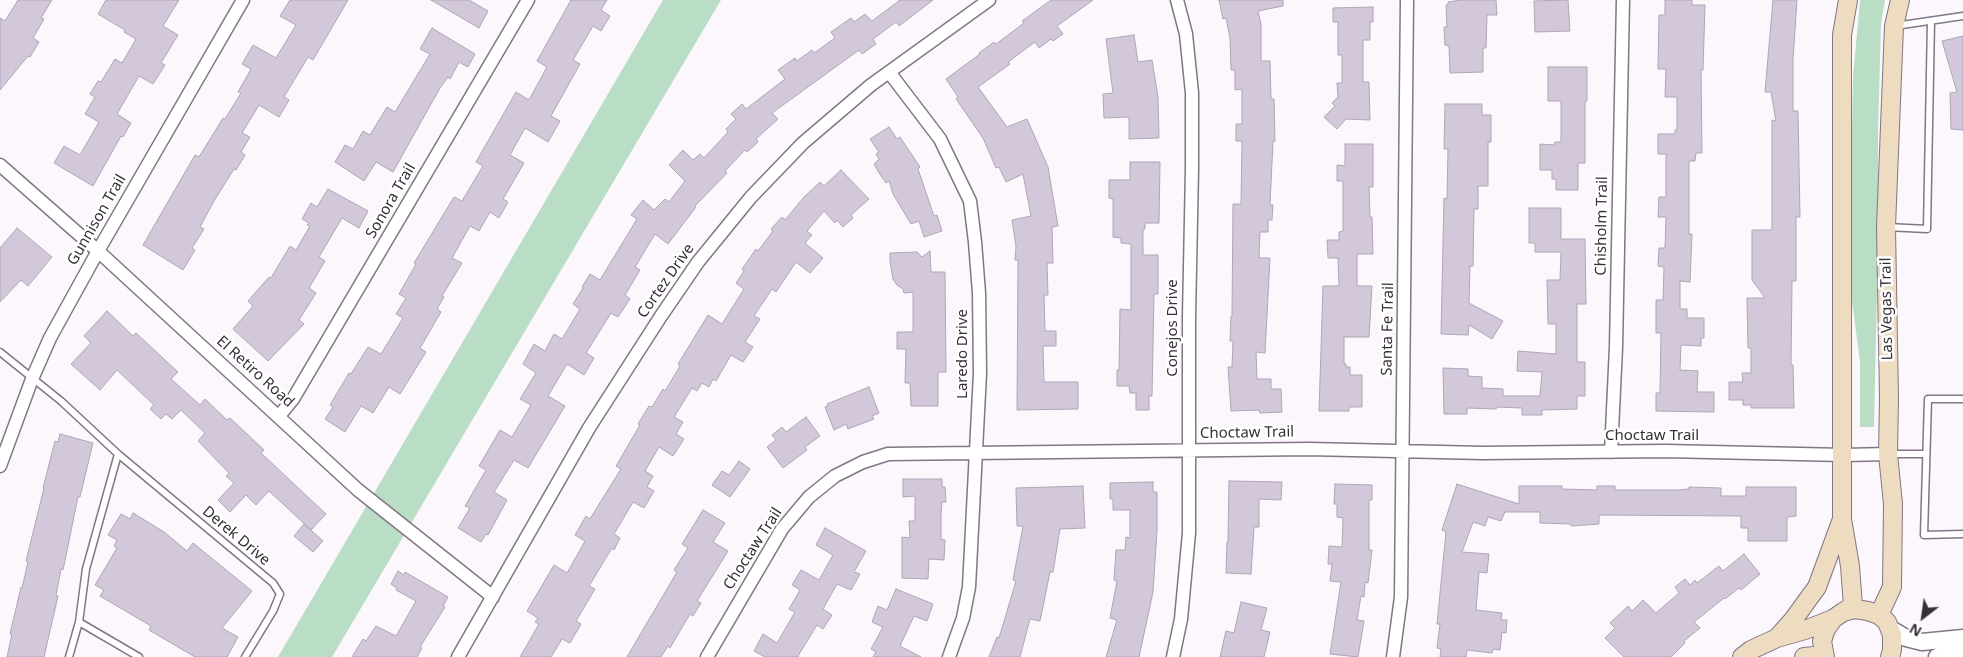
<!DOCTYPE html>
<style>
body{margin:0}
#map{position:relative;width:1963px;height:657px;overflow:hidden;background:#fcf6fd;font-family:"Noto Sans",sans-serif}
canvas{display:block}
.north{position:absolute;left:1898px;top:592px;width:50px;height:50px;-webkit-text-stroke:4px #fff;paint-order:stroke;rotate:210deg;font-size:14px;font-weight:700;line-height:20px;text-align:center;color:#352f36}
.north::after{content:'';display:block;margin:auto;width:18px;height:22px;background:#352f36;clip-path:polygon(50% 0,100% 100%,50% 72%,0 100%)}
</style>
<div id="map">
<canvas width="1963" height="657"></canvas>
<div class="north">N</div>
</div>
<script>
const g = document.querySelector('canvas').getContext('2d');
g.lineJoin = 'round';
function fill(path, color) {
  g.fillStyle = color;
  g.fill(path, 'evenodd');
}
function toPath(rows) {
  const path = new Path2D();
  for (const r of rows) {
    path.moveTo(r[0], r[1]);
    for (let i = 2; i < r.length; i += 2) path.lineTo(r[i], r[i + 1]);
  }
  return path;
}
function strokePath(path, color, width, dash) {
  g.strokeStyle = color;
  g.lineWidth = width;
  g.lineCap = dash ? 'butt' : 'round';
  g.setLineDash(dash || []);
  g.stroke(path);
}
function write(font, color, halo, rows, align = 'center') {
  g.font = font + ' "Noto Sans",sans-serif';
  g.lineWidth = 5;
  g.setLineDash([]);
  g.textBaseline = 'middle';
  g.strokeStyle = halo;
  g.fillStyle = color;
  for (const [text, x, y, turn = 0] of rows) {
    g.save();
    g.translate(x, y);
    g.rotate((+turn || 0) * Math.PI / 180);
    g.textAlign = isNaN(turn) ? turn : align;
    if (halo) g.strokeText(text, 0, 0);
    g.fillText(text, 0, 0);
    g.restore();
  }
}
const green = toPath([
 [663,0,721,0,332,657,278,657],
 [1860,0,1885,0,1881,24,1878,132,1878,245,1874,427,1860,427,1860,362,1852,301,1850,228,1853,77]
]);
const building = toPath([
 [18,0,52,0,41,18,44,19,33,38,39,42,30,57,28,56,0,90,0,18,5,21,18,0],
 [106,0,179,0,163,26,178,35,161,63,165,65,153,84,139,76,117,114,131,123,123,137,121,136,93,186,54,163,64,146,80,155,99,122,85,114,95,97,90,94,98,81,101,82,115,59,122,63,136,39,124,32,125,30,98,14,106,0],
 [290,0,348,0,313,60,308,57,284,97,289,100,279,117,259,105,242,133,250,137,241,152,245,155,236,170,234,169,214,201,200,227,204,229,192,248,195,250,183,270,143,245,195,155,199,157,223,118,225,119,241,93,238,92,251,69,242,64,253,45,276,58,296,25,280,16,290,0],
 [431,0,469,0,488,11,479,28,431,0],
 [571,0,607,0,601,10,610,16,601,31,593,26,573,60,580,64,551,116,560,121,548,142,525,128,510,155,524,163,503,199,508,202,499,218,490,212,479,231,470,226,452,258,462,263,442,296,444,297,437,309,441,312,420,348,426,352,400,394,389,387,373,413,361,406,345,432,325,419,333,407,330,405,349,373,351,374,368,347,381,354,403,318,396,314,406,298,399,294,416,264,414,263,454,197,462,201,483,166,476,162,516,92,529,100,547,67,537,61,571,0],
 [900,0,933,0,899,26,896,22,873,39,876,44,862,54,859,50,772,113,778,119,756,139,758,142,747,152,745,150,725,171,727,173,695,206,696,207,668,244,655,234,635,267,640,270,625,295,630,299,618,317,611,313,586,353,594,358,584,375,567,364,548,396,565,406,528,468,514,460,494,492,507,500,488,535,486,534,481,542,458,528,470,508,465,506,486,470,479,466,500,430,512,437,531,405,520,399,536,373,523,364,534,344,545,351,554,334,562,339,580,309,573,304,583,288,582,287,590,274,600,280,637,219,631,215,643,200,654,210,665,199,669,202,685,181,669,165,683,150,693,160,700,154,704,158,728,132,726,129,736,119,731,114,742,104,746,109,785,79,778,70,795,58,797,61,812,50,814,53,835,38,831,32,851,18,854,22,865,14,872,21,900,0],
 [1051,0,1093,0,1057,26,1063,34,1053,41,1051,39,1039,48,1035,42,1008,62,1010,64,978,87,1007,127,1027,119,1048,167,1058,226,1052,227,1053,263,1047,263,1048,295,1044,295,1045,331,1056,331,1056,346,1043,346,1044,382,1078,382,1078,409,1017,410,1018,260,1015,260,1016,246,1012,220,1031,216,1023,174,1006,182,999,167,996,168,983,138,956,99,958,97,946,79,980,54,979,53,994,42,996,44,1024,23,1022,21,1051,0],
 [1219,0,1283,0,1283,6,1258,11,1261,24,1261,61,1270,61,1271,99,1274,99,1275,141,1273,141,1270,205,1273,205,1272,220,1268,220,1268,232,1260,232,1259,258,1270,258,1265,353,1256,352,1257,379,1271,379,1271,389,1281,389,1282,412,1260,413,1259,410,1231,411,1228,367,1232,367,1233,341,1230,341,1231,316,1232,316,1233,204,1241,204,1242,141,1236,141,1236,124,1242,124,1242,89,1235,90,1235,70,1231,70,1230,38,1226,18,1223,19,1219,0],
 [1461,0,1496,0,1497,15,1487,15,1486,48,1483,48,1483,72,1450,73,1449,46,1445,45,1444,27,1447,27,1446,5,1448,5,1448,2,1461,0],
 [1568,0,1570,31,1535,32,1534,1,1568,0],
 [1665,0,1692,0,1692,5,1705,5,1703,70,1701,70,1702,153,1696,153,1695,161,1689,161,1689,234,1692,234,1690,282,1680,281,1680,309,1687,309,1687,318,1704,318,1704,338,1701,338,1701,346,1681,345,1680,370,1698,371,1697,392,1714,392,1714,412,1656,411,1656,393,1660,393,1661,333,1656,333,1656,300,1663,300,1664,267,1658,266,1659,248,1665,248,1666,217,1658,217,1659,197,1666,197,1666,154,1658,154,1658,134,1675,134,1675,130,1677,130,1677,97,1665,97,1666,69,1658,69,1659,15,1665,15,1665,0],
 [1773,0,1797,0,1793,60,1793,111,1798,111,1800,217,1796,217,1796,281,1792,281,1791,365,1793,365,1794,408,1751,408,1751,405,1743,405,1743,400,1729,400,1729,382,1743,382,1742,373,1751,373,1751,348,1748,348,1747,298,1765,298,1752,280,1752,230,1772,230,1772,120,1776,121,1771,92,1765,92,1773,0],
 [1373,7,1373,22,1370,22,1370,40,1363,40,1363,82,1369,82,1370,120,1346,119,1337,129,1324,117,1335,106,1332,103,1338,97,1337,83,1342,83,1342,55,1338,55,1338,22,1333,22,1333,8,1373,7],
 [432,28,475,54,468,67,459,62,450,79,448,77,440,88,393,172,376,162,364,181,335,162,345,145,353,149,363,131,370,135,387,107,395,112,430,54,420,49,432,28],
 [1134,35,1138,62,1152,60,1158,97,1159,138,1129,139,1129,117,1104,118,1103,94,1113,93,1106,39,1134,35],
 [1963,36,1963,130,1951,129,1950,93,1957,92,1942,41,1963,36],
 [1548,67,1587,67,1587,101,1585,101,1585,163,1578,163,1578,190,1556,190,1556,179,1552,179,1552,170,1540,170,1540,144,1554,145,1555,142,1561,142,1561,101,1548,101,1548,67],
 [1445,104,1482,104,1482,115,1491,115,1491,142,1488,142,1488,186,1478,186,1478,209,1474,209,1473,266,1470,266,1469,303,1503,321,1492,339,1469,325,1468,335,1441,334,1444,198,1447,199,1448,149,1444,149,1445,104],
 [889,127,897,139,900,137,920,167,918,169,934,216,937,215,942,231,924,237,919,221,911,224,893,194,889,181,886,183,879,173,874,164,879,159,876,154,879,152,870,139,889,127],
 [1345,144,1373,144,1373,187,1369,187,1370,217,1372,217,1373,254,1357,254,1357,286,1372,286,1369,337,1344,337,1344,363,1346,364,1346,367,1350,367,1350,375,1362,375,1362,407,1349,407,1349,411,1319,411,1323,286,1339,286,1338,258,1328,258,1327,240,1339,240,1339,232,1343,231,1343,181,1337,181,1337,165,1345,166,1345,144],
 [1130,162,1160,162,1159,223,1145,223,1145,229,1143,229,1143,255,1158,255,1158,294,1154,294,1152,396,1149,396,1149,410,1136,410,1136,393,1130,393,1129,386,1117,386,1117,370,1119,370,1120,309,1131,310,1131,244,1121,243,1121,238,1113,237,1113,199,1109,198,1109,180,1130,180,1130,162],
 [841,170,869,199,851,215,853,218,843,227,837,220,835,223,824,211,807,231,812,235,805,243,823,258,810,273,796,262,776,292,772,289,754,316,760,319,745,342,753,347,743,362,731,355,716,381,713,379,709,387,702,383,697,391,692,388,674,417,683,422,676,434,684,439,673,456,659,447,645,471,653,476,647,487,654,491,644,508,633,502,614,534,620,538,614,550,612,548,589,586,595,589,576,621,581,624,570,643,562,639,551,657,520,657,539,624,535,622,538,618,527,611,554,565,567,573,585,541,575,535,586,516,590,519,601,501,621,469,616,466,640,425,638,424,649,406,652,407,663,389,665,391,680,366,678,364,708,315,722,324,744,289,736,283,744,271,742,269,756,249,758,251,773,231,771,229,782,217,785,220,804,197,820,182,824,186,841,170],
 [328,189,368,211,359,228,342,218,319,257,325,261,309,288,316,293,299,320,304,324,268,361,233,329,253,306,248,301,269,277,271,278,290,246,296,250,310,226,307,225,309,223,302,219,311,203,317,207,328,189],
 [1529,208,1561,208,1561,239,1585,239,1586,304,1577,304,1577,362,1585,362,1585,396,1577,396,1577,409,1542,410,1542,415,1522,415,1522,408,1497,407,1496,409,1467,408,1467,414,1444,414,1443,368,1468,369,1468,376,1482,377,1482,388,1503,389,1503,396,1540,396,1542,372,1517,371,1518,351,1556,354,1556,324,1548,324,1547,280,1560,280,1561,252,1535,252,1535,243,1529,243,1529,208],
 [17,228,52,257,28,286,21,280,0,302,0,248,17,228],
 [930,251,931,272,945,272,946,372,938,372,938,406,911,406,910,383,905,383,906,349,897,349,897,332,913,332,913,292,904,293,903,289,897,285,893,279,890,261,890,253,917,252,922,257,930,251],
 [107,311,133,336,136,333,178,372,171,379,200,405,205,399,227,420,230,418,264,450,261,453,326,514,311,530,269,491,256,505,246,495,230,512,218,500,234,483,226,476,229,473,198,441,205,433,181,410,172,419,166,414,161,419,150,409,154,405,117,370,100,390,71,364,91,343,84,336,107,311],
 [869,387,879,413,872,416,874,419,848,429,846,424,834,430,825,407,828,406,827,404,869,387],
 [806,417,820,436,805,447,807,450,783,468,767,447,776,440,772,435,782,427,786,432,806,417],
 [60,434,93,443,80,497,78,497,63,570,61,569,56,595,58,596,44,657,7,657,12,634,10,634,21,587,22,588,28,562,26,561,44,488,43,488,55,441,58,442,60,434],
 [739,461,750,469,730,497,712,485,722,471,729,475,739,461],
 [903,479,942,479,942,487,945,487,946,502,942,502,941,515,941,539,945,540,944,560,929,559,928,579,902,578,902,537,910,538,909,521,915,521,915,496,903,497,903,479],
 [1229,481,1282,482,1281,500,1259,499,1259,527,1254,527,1251,574,1226,573,1227,542,1228,542,1229,481],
 [1153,482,1153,492,1157,492,1157,530,1153,592,1139,657,1106,657,1117,620,1110,618,1117,581,1114,580,1116,550,1125,550,1126,537,1130,538,1130,510,1113,510,1113,499,1110,499,1110,483,1153,482],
 [1335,484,1372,485,1372,500,1369,500,1369,550,1372,550,1368,583,1365,582,1364,597,1361,596,1357,620,1364,621,1358,657,1330,654,1341,582,1330,581,1332,564,1328,564,1329,546,1342,547,1343,518,1337,517,1337,504,1334,504,1335,484],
 [1457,484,1519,504,1519,486,1562,486,1562,489,1597,490,1597,486,1615,486,1615,490,1678,490,1689,489,1689,487,1721,488,1721,496,1746,496,1746,487,1796,487,1796,516,1787,517,1787,541,1748,541,1748,528,1741,528,1741,516,1599,515,1599,524,1571,526,1571,524,1540,523,1540,512,1505,512,1501,521,1488,517,1485,526,1473,522,1462,552,1489,554,1487,573,1479,572,1476,610,1502,613,1501,620,1507,620,1506,633,1502,632,1500,650,1493,649,1492,653,1467,650,1466,657,1440,657,1441,649,1437,648,1440,624,1437,624,1446,532,1442,530,1457,484],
 [1083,486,1085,528,1060,529,1053,572,1050,572,1040,621,1030,619,1020,657,989,657,997,637,999,638,1016,581,1013,580,1023,526,1017,526,1016,488,1083,486],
 [703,510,725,523,713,542,728,551,697,601,701,603,693,616,690,614,670,648,668,646,661,657,627,657,677,572,674,570,688,548,682,544,703,510],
 [133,513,164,532,187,551,193,543,252,591,222,628,238,637,227,657,195,657,149,630,151,626,100,596,104,590,95,585,117,548,114,546,117,540,108,535,121,514,130,519,133,513],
 [304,524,323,541,313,552,294,536,304,524],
 [825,528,866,551,854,572,860,574,851,590,837,584,823,609,832,615,823,629,817,625,798,656,799,657,765,657,754,651,763,634,777,643,795,612,789,609,800,590,792,585,801,570,819,580,833,555,816,545,825,528],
 [1744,554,1760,574,1741,590,1739,588,1725,599,1724,598,1694,622,1700,628,1684,641,1685,643,1671,657,1624,657,1605,638,1615,628,1610,623,1628,606,1632,611,1643,600,1656,613,1679,593,1675,587,1685,579,1690,585,1695,580,1697,583,1719,566,1723,571,1744,554],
 [398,571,404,575,405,572,448,597,443,606,445,607,420,647,422,648,417,657,352,657,363,639,366,641,376,626,396,636,416,601,396,590,397,588,391,584,398,571],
 [896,589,933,604,927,621,914,616,900,646,921,657,873,657,876,652,871,649,883,627,872,622,878,606,887,610,896,589],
 [1241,602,1267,608,1261,630,1270,632,1264,657,1220,657,1226,631,1234,633,1241,602]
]);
const service = toPath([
 [1895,26,1963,16],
 [1887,227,1927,229,1931,21],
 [0,352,61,401,118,454,273,583,280,594,273,611,245,657],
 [1963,399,1928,399,1924,535,1963,534],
 [1890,454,1926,454],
 [79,622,139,657],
 [69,657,79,622,86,569,118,454]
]);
const minor = toPath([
 [889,72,940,139,970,201,975,242,979,293,980,373,969,587,963,618,949,657],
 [0,165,98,251,358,490,493,597],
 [279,416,293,399,528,0],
 [1611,452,1616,347,1623,0],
 [0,466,32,379,50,338,98,251,243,0],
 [458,657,589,428,661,316,698,262,751,197,803,143,871,85,989,0],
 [707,657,782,529,809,497,835,476,863,462,888,454,1309,449,1483,453,1665,451,1844,455,1888,454],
 [1173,657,1181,619,1189,533,1189,317,1192,169,1192,93,1186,34,1177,0],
 [1393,657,1401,597,1407,0]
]);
const tertiary = toPath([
 [1889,628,1906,638,1922,642,1963,638],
 [1937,657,1963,650]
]);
const secondary = toPath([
 [1843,612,1853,606,1850,566,1842,519,1842,35,1848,0],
 [1879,615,1892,587,1893,504,1888,454,1889,399,1886,227,1894,26,1900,0],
 [1777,638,1793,620,1817,587,1842,519],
 [1742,657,1751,650,1777,638,1805,630,1833,619],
 [1804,657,1824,655],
 [1825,657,1822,641,1826,629,1833,619,1843,612,1855,609,1868,611,1879,615,1887,622,1892,635,1892,650,1890,657]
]);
const streetNames = [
 ["Sonora Trail",391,201,-60],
 ["Gunnison Trail",97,220,-60],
 ["Chisholm Trail",1602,226,-89],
 ["Cortez Drive",666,281,-55],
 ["Las Vegas Trail",1887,309,-91],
 ["Conejos Drive",1173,328,-90],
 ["Santa Fe Trail",1388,329,-89],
 ["Laredo Drive",963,354,-90],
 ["El Retiro Road",255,372,42],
 ["Choctaw Trail",1247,433,-1],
 ["Choctaw Trail",1652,436],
 ["Derek Drive",236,536,40],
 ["Choctaw Trail",753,549,-57]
];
fill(green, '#baddc5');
fill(building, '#d2c8da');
strokePath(building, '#aea5b6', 1);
strokePath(service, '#827685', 9);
strokePath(minor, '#827685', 15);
strokePath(tertiary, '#827685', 19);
strokePath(secondary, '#827685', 20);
strokePath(service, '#fff', 6);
strokePath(minor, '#fff', 12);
strokePath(tertiary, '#fff', 16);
strokePath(secondary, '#eddcc0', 18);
write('15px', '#352f36', '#fff', streetNames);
</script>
